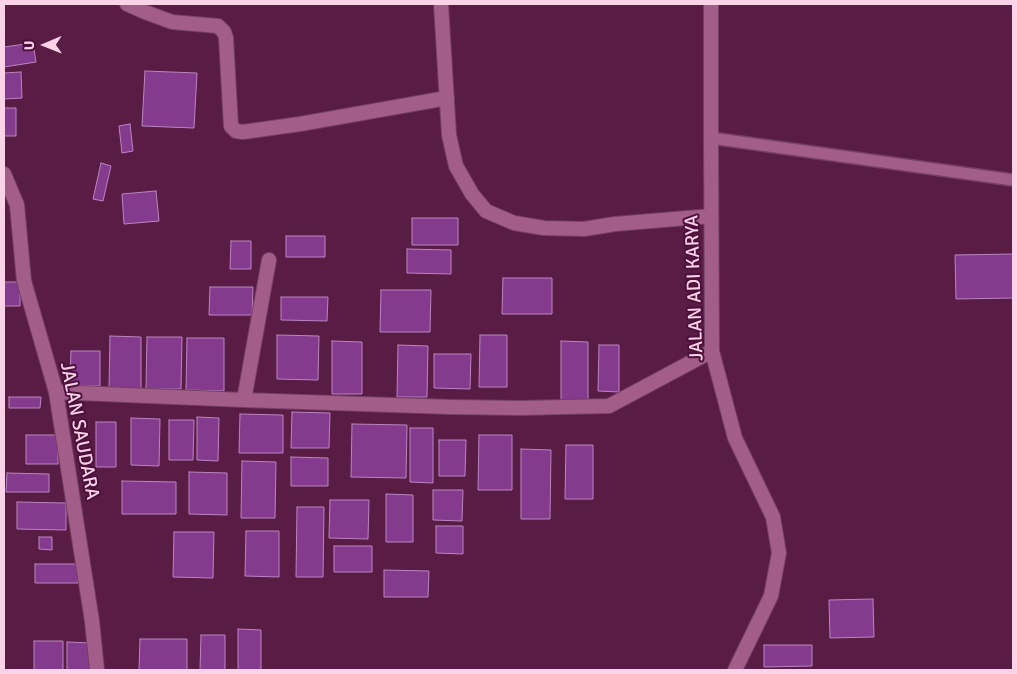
<!DOCTYPE html>
<style>
body{margin:0}
#map{position:relative;width:1017px;height:674px;overflow:hidden;background:#591c45;font-family:Signika,sans-serif}
canvas{display:block}
.frame{position:absolute;inset:0;border:5px solid #fad3e9;pointer-events:none}
.north{position:absolute;left:20px;top:20px;width:50px;height:50px;-webkit-text-stroke:4px #4d103a;paint-order:stroke;rotate:269deg;font-size:14px;font-weight:700;line-height:20px;text-align:center;color:#fad3e9}
.north::after{content:'';display:block;margin:auto;width:18px;height:22px;background:#fad3e9;clip-path:polygon(50% 0,100% 100%,50% 72%,0 100%)}
</style>
<div id="map">
<canvas width="1017" height="674"></canvas>
<div class="frame"></div>
<div class="north">U</div>
</div>
<script>
const g = document.querySelector('canvas').getContext('2d');
g.lineJoin = 'round';
function fill(path, color) {
  g.fillStyle = color;
  g.fill(path, 'evenodd');
}
function toPath(rows) {
  const path = new Path2D();
  for (const r of rows) {
    path.moveTo(r[0], r[1]);
    for (let i = 2; i < r.length; i += 2) path.lineTo(r[i], r[i + 1]);
  }
  return path;
}
function strokePath(path, color, width, dash) {
  g.strokeStyle = color;
  g.lineWidth = width;
  g.lineCap = dash ? 'butt' : 'round';
  g.setLineDash(dash || []);
  g.stroke(path);
}
function write(font, color, halo, rows, align = 'center') {
  g.font = font + ' Signika,sans-serif';
  g.lineWidth = 4;
  g.setLineDash([]);
  g.textBaseline = 'middle';
  g.strokeStyle = halo;
  g.fillStyle = color;
  for (const [text, x, y, turn = 0] of rows) {
    g.save();
    g.translate(x, y);
    g.rotate((+turn || 0) * Math.PI / 180);
    g.textAlign = isNaN(turn) ? turn : align;
    if (halo) g.strokeText(text, 0, 0);
    g.fillText(text, 0, 0);
    g.restore();
  }
}
const building = toPath([
 [33,43,36,62,4,67,4,47,33,43],
 [145,71,197,73,194,128,142,126,145,71],
 [21,72,22,98,4,99,4,73,21,72],
 [4,108,16,108,16,136,4,136,4,108],
 [130,124,133,151,122,153,119,126,130,124],
 [101,163,111,166,103,201,93,199,101,163],
 [156,191,159,221,124,224,122,194,156,191],
 [412,218,458,218,458,245,412,245,412,218],
 [286,236,325,236,325,257,286,257,286,236],
 [231,241,251,241,251,269,230,269,231,241],
 [407,249,451,250,451,274,407,273,407,249],
 [1013,254,1013,298,956,299,955,255,1013,254],
 [503,278,552,278,552,314,502,314,503,278],
 [4,282,20,282,20,306,4,306,4,282],
 [210,287,253,287,252,315,209,315,210,287],
 [381,290,431,290,430,332,380,332,381,290],
 [281,297,328,297,327,321,281,320,281,297],
 [277,335,319,336,318,380,277,379,277,335],
 [480,335,507,335,507,387,479,387,480,335],
 [110,336,141,337,141,389,109,389,110,336],
 [147,337,182,337,181,389,146,389,147,337],
 [187,338,224,338,224,391,186,390,187,338],
 [332,341,362,342,362,394,332,394,332,341],
 [561,341,588,342,588,400,561,400,561,341],
 [398,345,428,346,427,397,397,397,398,345],
 [599,345,619,345,619,392,598,391,599,345],
 [71,351,100,351,100,386,70,385,71,351],
 [434,354,471,354,470,389,434,388,434,354],
 [9,397,41,397,40,408,9,408,9,397],
 [292,412,330,413,329,448,291,448,292,412],
 [240,414,283,415,283,453,239,453,240,414],
 [197,417,219,418,218,461,197,460,197,417],
 [131,418,160,419,159,466,131,465,131,418],
 [169,420,194,420,193,460,169,460,169,420],
 [96,422,116,422,116,467,96,467,96,422],
 [352,424,407,425,406,478,351,477,352,424],
 [410,428,433,428,433,483,410,482,410,428],
 [26,435,58,435,58,464,26,464,26,435],
 [479,435,512,435,512,490,478,490,479,435],
 [439,440,466,440,465,476,439,476,439,440],
 [566,445,593,445,593,499,565,499,566,445],
 [521,449,551,450,550,519,521,519,521,449],
 [291,457,328,458,328,486,291,486,291,457],
 [242,461,276,462,275,518,241,518,242,461],
 [189,472,227,473,227,515,189,514,189,472],
 [7,473,49,474,49,492,6,492,7,473],
 [122,481,176,482,176,514,122,514,122,481],
 [433,490,463,490,462,521,433,520,433,490],
 [386,494,413,495,413,542,386,542,386,494],
 [330,500,369,500,368,539,329,538,330,500],
 [17,502,66,503,66,530,17,529,17,502],
 [297,507,324,507,323,577,296,577,297,507],
 [436,526,463,526,463,554,436,553,436,526],
 [246,531,279,531,279,577,245,576,246,531],
 [174,532,214,532,213,578,173,577,174,532],
 [39,537,52,537,52,550,39,549,39,537],
 [334,546,372,546,372,572,334,572,334,546],
 [35,564,78,564,78,583,35,583,35,564],
 [384,570,429,571,428,597,384,597,384,570],
 [873,599,874,637,830,638,829,600,873,599],
 [238,629,261,630,261,670,238,670,238,629],
 [201,635,225,635,225,670,200,670,201,635],
 [140,639,187,639,187,670,139,670,140,639],
 [34,641,63,641,63,670,34,670,34,641],
 [67,642,91,643,91,670,67,670,67,642],
 [764,645,812,645,812,666,764,667,764,645]
]);
const service = toPath([
 [711,138,1013,180]
]);
const minor = toPath([
 [127,4,145,12,172,22,218,26,224,32,226,38,231,126,236,131,243,132,300,124,447,98],
 [441,4,449,135,456,166,472,194,486,211,514,223,544,228,584,229,615,224,711,216],
 [711,4,711,138,712,351,735,438,773,517,779,553,771,596,735,670],
 [4,174,17,205,24,281,56,392,92,621,97,670],
 [56,392,244,400,451,407,521,408,609,406,712,351],
 [244,400,269,260]
]);
const streetNames = [
 ["JALAN ADI KARYA",695,288,-92],
 ["JALAN SAUDARA",79,431,79]
];
fill(building, '#843a8d');
strokePath(building, '#bb85c1', 1);
strokePath(service, '#753f64', 14);
strokePath(minor, '#753f64', 16);
strokePath(service, '#a25e88', 11);
strokePath(minor, '#a25e88', 14);
write('19px', '#fad3e9', '#4d103a', streetNames);
</script>
